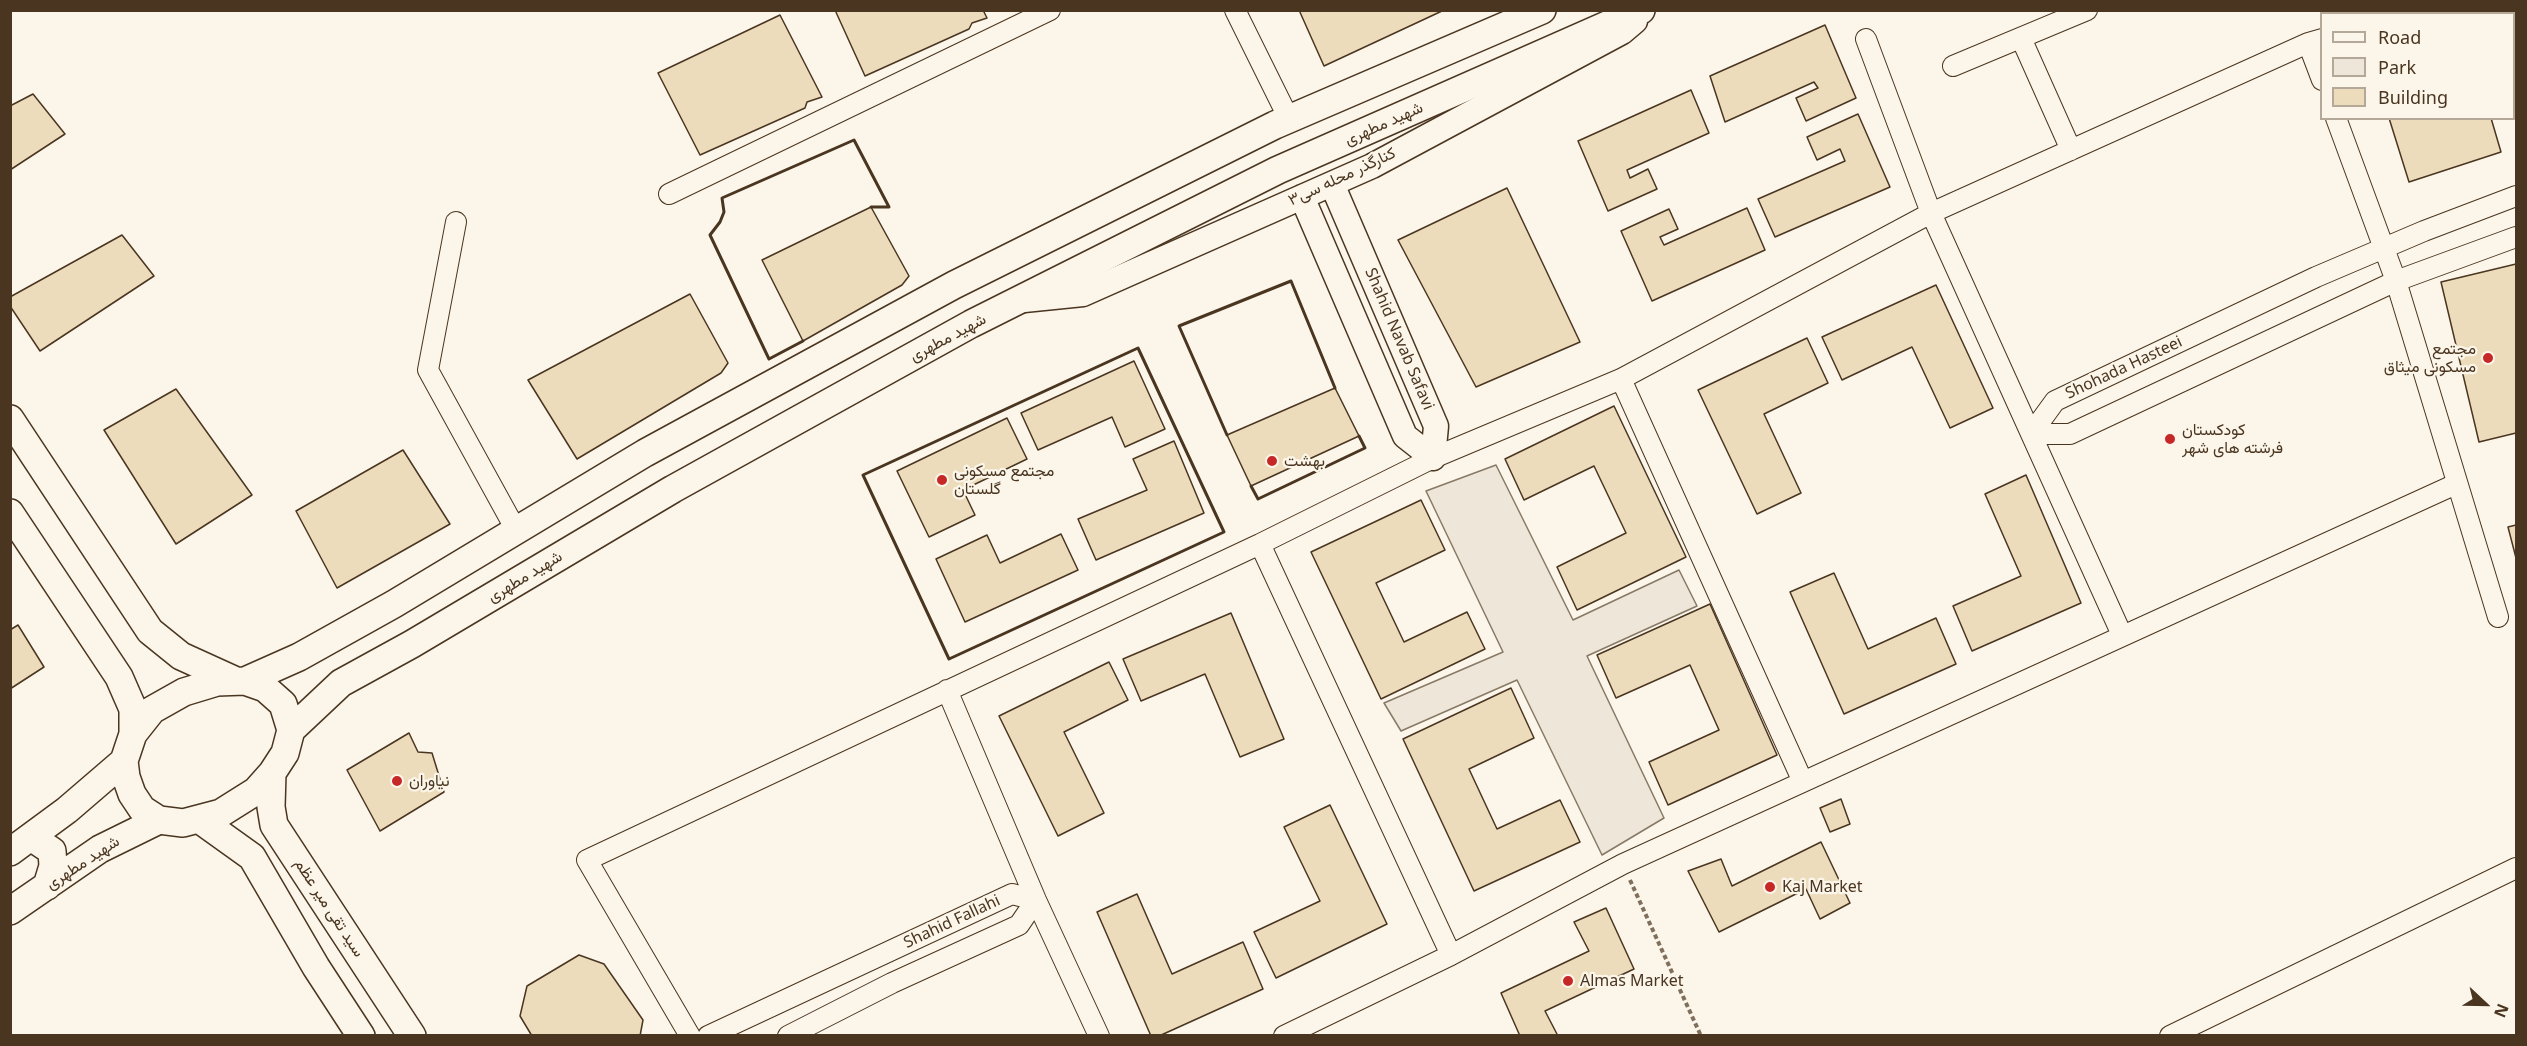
<!DOCTYPE html>
<meta charset="utf-8">
<style>
body{margin:0}
#map{position:relative;width:2527px;height:1046px;overflow:hidden;background:#fbf6e9;font-family:"Noto Sans",sans-serif}
canvas{display:block}
.frame{position:absolute;inset:0;border:12px solid #4a3520;pointer-events:none}
.legend{position:absolute;left:2320px;top:12px;width:195px;height:108px;box-sizing:border-box;background:#fbf6e9;border:2px solid #b4a999;margin:0;padding:8px 10px;list-style:none;font-size:18px;color:#4a3520}
.legend li{display:flex;align-items:center;gap:12px;height:30px}
.legend b{width:30px;border:2px solid #b4a999}
.north{position:absolute;left:2455px;top:974px;width:60px;height:60px;-webkit-text-stroke:4px #fbf6e9;paint-order:stroke;rotate:112deg;font-size:16px;font-weight:700;line-height:24px;text-align:center;color:#4a3520}
.north::after{content:'';display:block;margin:auto;width:21px;height:27px;background:#4a3520;clip-path:polygon(50% 0,100% 100%,50% 72%,0 100%)}
</style>
<div id="map">
<canvas width="2527" height="1046"></canvas>
<div class="frame"></div>
<ul class="legend">
<li><b style="height:8px;background:#fbf6e9"></b>Road</li>
<li><b style="height:16px;background:#ede6d9"></b>Park</li>
<li><b style="height:16px;background:#ecdcbc"></b>Building</li>
</ul>
<div class="north">N</div>
</div>
<script>
const g = document.querySelector('canvas').getContext('2d');
g.lineJoin = 'round';
function fill(path, color) {
  g.fillStyle = color;
  g.fill(path, 'evenodd');
}
function toPath(rows) {
  const path = new Path2D();
  for (const r of rows) {
    path.moveTo(r[0], r[1]);
    for (let i = 2; i < r.length; i += 2) path.lineTo(r[i], r[i + 1]);
  }
  return path;
}
function strokePath(path, color, width, dash) {
  g.strokeStyle = color;
  g.lineWidth = width;
  g.lineCap = dash ? 'butt' : 'round';
  g.setLineDash(dash || []);
  g.stroke(path);
}
function write(font, color, halo, rows, align = 'center') {
  g.font = font + ' "Noto Sans",Vazirmatn,sans-serif';
  g.lineWidth = 4.5;
  g.setLineDash([]);
  g.textBaseline = 'middle';
  g.strokeStyle = halo;
  g.fillStyle = color;
  for (const [text, x, y, turn = 0] of rows) {
    g.save();
    g.translate(x, y);
    g.rotate((+turn || 0) * Math.PI / 180);
    g.textAlign = isNaN(turn) ? turn : align;
    if (halo) g.strokeText(text, 0, 0);
    g.fillText(text, 0, 0);
    g.restore();
  }
}
const green = toPath([
 [1496,465,1573,620,1679,570,1697,606,1587,656,1664,818,1602,855,1517,680,1401,731,1384,703,1503,652,1426,491,1496,465]
]);
const building = toPath([
 [835,10,983,10,987,18,972,23,969,29,865,76,835,10],
 [1299,10,1441,10,1442,11,1324,66,1299,10],
 [780,15,822,97,807,102,805,108,700,155,658,73,780,15],
 [1825,25,1856,98,1806,121,1796,98,1818,88,1814,82,1725,122,1710,76,1825,25],
 [1691,90,1709,133,1627,170,1630,178,1648,169,1657,189,1608,211,1578,141,1691,90],
 [33,94,65,134,10,170,10,106,33,94],
 [1858,114,1890,187,1775,237,1758,199,1845,161,1840,149,1817,160,1807,137,1858,114],
 [2389,118,2491,118,2501,152,2409,182,2389,118],
 [1507,188,1580,342,1476,387,1398,240,1507,188],
 [871,207,909,276,902,285,803,341,762,260,871,207],
 [1747,208,1765,250,1652,301,1621,231,1669,209,1678,229,1660,237,1664,245,1747,208],
 [122,235,154,276,40,351,10,306,10,297,122,235],
 [2516,264,2516,433,2479,442,2441,282,2516,264],
 [1936,285,1993,408,1950,428,1912,347,1842,380,1822,337,1936,285],
 [690,294,728,363,721,373,577,459,528,380,690,294],
 [1807,338,1828,383,1764,414,1801,493,1757,514,1698,390,1807,338],
 [1134,361,1165,429,1125,447,1112,417,1038,450,1021,413,1134,361],
 [1335,388,1359,436,1251,486,1227,435,1335,388],
 [176,389,252,495,176,544,104,430,176,389],
 [1614,406,1686,557,1577,610,1557,567,1626,533,1594,466,1524,500,1505,459,1614,406],
 [1007,418,1027,459,963,490,975,515,929,537,897,471,1007,418],
 [1174,441,1204,513,1096,560,1078,519,1147,490,1133,459,1174,441],
 [403,450,450,524,337,588,296,511,403,450],
 [2026,475,2081,603,1972,651,1953,606,2021,576,1985,494,2026,475],
 [1421,500,1445,550,1376,583,1404,642,1467,612,1485,649,1381,699,1311,552,1421,500],
 [2516,525,2516,558,2508,527,2516,525],
 [1061,534,1078,570,965,622,936,559,987,535,1000,563,1061,534],
 [1834,573,1868,649,1936,618,1956,664,1844,714,1790,592,1834,573],
 [1710,604,1777,755,1668,805,1649,762,1719,730,1690,665,1616,698,1597,655,1710,604],
 [1231,613,1284,739,1240,757,1205,674,1141,701,1123,659,1231,613],
 [18,625,44,667,10,689,10,630,18,625],
 [1109,662,1128,700,1064,732,1104,813,1058,836,999,716,1109,662],
 [1511,688,1534,738,1469,769,1497,829,1560,800,1580,842,1474,891,1403,739,1511,688],
 [409,733,418,752,432,753,444,792,380,831,347,770,409,733],
 [1841,799,1850,824,1830,832,1820,808,1841,799],
 [1330,805,1387,924,1276,978,1254,932,1320,901,1284,827,1330,805],
 [1821,842,1850,903,1820,919,1806,889,1719,932,1688,871,1721,859,1732,886,1821,842],
 [1137,894,1172,974,1243,942,1263,989,1159,1036,1151,1036,1097,912,1137,894],
 [1606,908,1634,969,1545,1011,1558,1036,1520,1036,1501,993,1589,951,1574,922,1606,908],
 [579,955,604,964,643,1020,640,1036,532,1036,520,1016,527,986,579,955]
]);
const path = toPath([
 [1630,880,1701,1036]
]);
const minor = toPath([
 [1235,10,1289,119],
 [2335,10,2336,14],
 [2419,14,2430,10],
 [2021,38,2071,150],
 [1866,39,1931,213,2122,635],
 [2308,43,2322,80],
 [1953,66,2087,10],
 [2336,118,2396,281,2498,617],
 [669,194,1050,10],
 [456,222,428,370,516,530],
 [1621,379,1803,782],
 [2031,434,2055,401,2316,277,2424,231,2516,196],
 [2031,434,2070,434,2396,281,2516,237],
 [1260,544,1451,955],
 [947,690,1036,900,1099,1036],
 [690,1036,587,860,1260,544,1433,458,1621,379,1931,213,2308,43,2322,39],
 [708,1036,1012,894,1036,900,1019,925,892,983,788,1036],
 [1284,1036,1451,955,1623,864,2456,484],
 [2170,1036,2516,868]
]);
const tertiary = toPath([
 [1332,184,1436,426,1433,458],
 [1302,197,1405,436,1433,458],
 [1024,300,1083,294,1372,166,1622,32,1635,21]
]);
const secondary = toPath([
 [10,419,150,631,181,656,236,681],
 [10,513,119,677,133,709,133,734],
 [245,681,299,657,394,604,645,453,954,285,1275,125,1542,10],
 [245,681,265,688,283,704,291,730,285,753,272,773,256,791,221,813,183,823,159,820,142,809,132,794,126,777,124,761,133,734,152,710,184,692,217,682,245,681],
 [291,730,341,683,412,644,673,489,971,324,1278,170,1641,10],
 [272,773,271,807,274,825,412,1036],
 [199,819,252,857,316,967,361,1036],
 [31,837,52,851,53,866,47,886],
 [10,852,67,810,124,761],
 [10,911,100,849,159,820]
]);
const wall = toPath([
 [803,341,769,359,710,235,720,222,724,212,722,198,854,140,889,207,871,207],
 [1138,348,1224,532,949,659,863,475,1138,348],
 [1227,435,1179,326,1291,281,1335,388],
 [1251,486,1258,499,1365,448,1359,436]
]);
const markers = [
 [2488,358,6,"#c62828"],
 [2170,439,6,"#c62828"],
 [1272,461,6,"#c62828"],
 [942,480,6,"#c62828"],
 [397,781,6,"#c62828"],
 [1770,887,6,"#c62828"],
 [1568,981,6,"#c62828"]
];
const streetNames = [
 ["شهید مطهری",1384,124,-24],
 ["کنارگذر محله سی۳",1342,177,-25],
 ["شهید مطهری",948,338,-28],
 ["Shahid Navab Safavi",1399,339,67],
 ["Shohada Hasteei",2124,368,-25],
 ["شهید مطهری",525,577,-31],
 ["شهید مطهری",83,863,-33],
 ["سید تقی میر عظم",329,908,57],
 ["Shahid Fallahi",952,922,-25]
];
const poiNames = [
 ["مجتمع",2476,349,"right"],
 ["مسکونی میثاق",2476,367,"right"],
 ["کودکستان",2182,430],
 ["فرشته های شهر",2182,448],
 ["بهشت",1284,461],
 ["مجتمع مسکونی",954,471],
 ["گلستان",954,489],
 ["نیاوران",409,781],
 ["Kaj Market",1782,887],
 ["Almas Market",1580,981]
];
fill(green, '#ede6d9');
strokePath(green, '#887966', 1.5);
fill(building, '#ecdcbc');
strokePath(building, '#4a3520', 1.5);
strokePath(minor, '#4a3520', 22);
strokePath(tertiary, '#4a3520', 27);
strokePath(secondary, '#4a3520', 30);
strokePath(path, '#7f6f5c', 4, [4.5, 3]);
strokePath(minor, '#fbf6e9', 20);
strokePath(tertiary, '#fbf6e9', 24);
strokePath(secondary, '#fbf6e9', 27);
strokePath(wall, '#4a3520', 3);
for (const [x, y, r, color] of markers) {
  const dot = new Path2D();
  dot.arc(x, y, r, 0, 2 * Math.PI);
  g.fillStyle = color;
  g.fill(dot);
  strokePath(dot, '#fbf6e9', 2);
}
write('16px', '#4a3520', '#fbf6e9', streetNames);
write('16px', '#4a3520', '#fbf6e9', poiNames, 'left');
</script>
